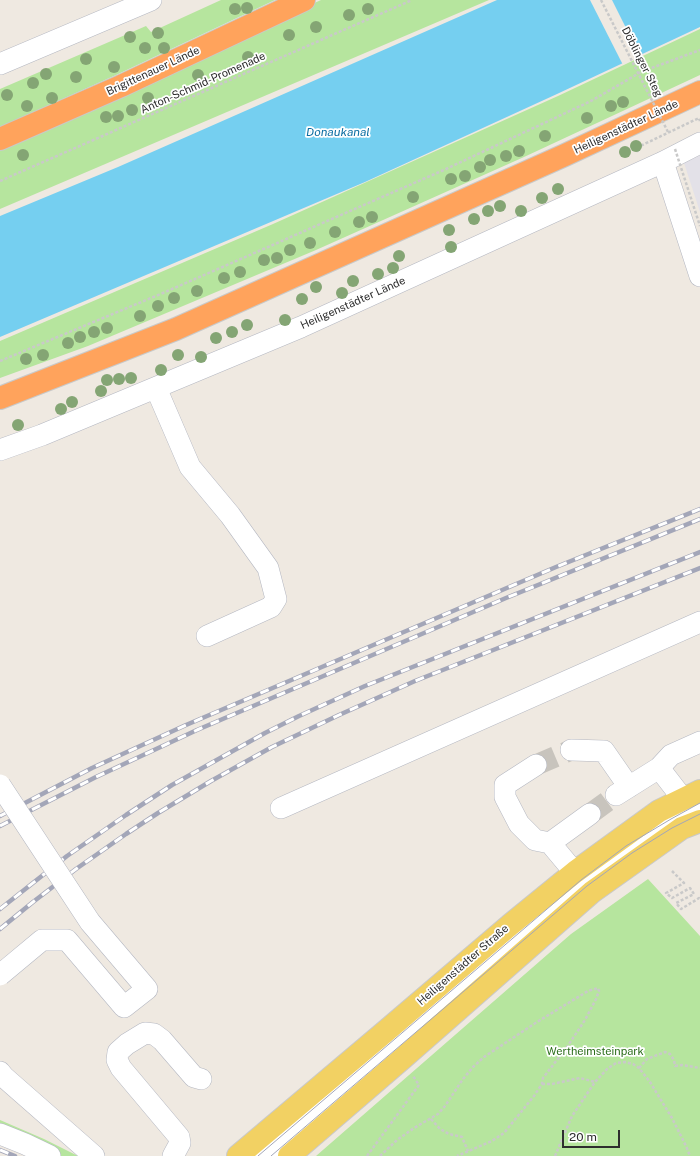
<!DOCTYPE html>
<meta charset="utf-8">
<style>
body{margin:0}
#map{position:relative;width:700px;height:1156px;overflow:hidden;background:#efe9e1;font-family:"Public Sans",sans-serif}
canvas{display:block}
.scale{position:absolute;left:562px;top:1130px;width:58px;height:18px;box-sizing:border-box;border:2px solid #2e2e2e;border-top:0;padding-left:5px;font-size:12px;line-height:14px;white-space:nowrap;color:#2e2e2e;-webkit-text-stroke:3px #fff;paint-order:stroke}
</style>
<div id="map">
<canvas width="700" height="1156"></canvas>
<div class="scale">20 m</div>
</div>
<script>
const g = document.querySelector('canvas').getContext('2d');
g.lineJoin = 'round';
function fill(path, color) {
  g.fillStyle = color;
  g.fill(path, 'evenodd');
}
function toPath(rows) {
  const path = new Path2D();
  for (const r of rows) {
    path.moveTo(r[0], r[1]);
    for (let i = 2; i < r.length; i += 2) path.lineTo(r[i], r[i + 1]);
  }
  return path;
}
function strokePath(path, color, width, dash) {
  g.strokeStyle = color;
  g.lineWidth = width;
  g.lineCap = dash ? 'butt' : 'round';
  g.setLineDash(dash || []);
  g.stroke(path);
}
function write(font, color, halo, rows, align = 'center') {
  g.font = font + ' "Public Sans",sans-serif';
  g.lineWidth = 3.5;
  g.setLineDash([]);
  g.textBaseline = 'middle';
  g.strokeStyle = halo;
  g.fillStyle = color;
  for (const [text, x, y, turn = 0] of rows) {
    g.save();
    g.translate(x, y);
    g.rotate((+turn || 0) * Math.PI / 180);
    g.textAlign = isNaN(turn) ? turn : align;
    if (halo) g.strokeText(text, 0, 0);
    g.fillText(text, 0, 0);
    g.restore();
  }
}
const industrial = toPath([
 [700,155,700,212,684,163]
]);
const green = toPath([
 [221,0,275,0,116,75,0,127,0,89,146,26,151,32],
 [321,0,489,0,0,209,0,147],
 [700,29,700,75,524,157,316,250,88,346,0,378,0,341,273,224,558,96],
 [648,879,700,936,700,1156,316,1156,571,934],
 [0,1120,44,1139,78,1156,61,1156,0,1129]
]);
const water = toPath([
 [497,0,700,0,700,27,557,94,365,182,0,337,0,216,118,167]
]);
const pier = toPath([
 [590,0,612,0,640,56,623,65]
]);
const minorTunnel = toPath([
 [536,765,571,750],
 [590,814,616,795]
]);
const path = toPath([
 [638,152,636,148,699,118,700,121],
 [0,181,412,0],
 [0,361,163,293,446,169,591,101,641,72,700,50],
 [672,871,684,883,666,893,672,898,690,888,694,894,676,903,681,909,696,900,699,898,700,899],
 [639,1068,647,1059,665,1052,670,1054,674,1060,675,1066,682,1065,700,1068],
 [542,1084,552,1084,580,1078,595,1082],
 [431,1119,440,1129,449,1134,462,1137,468,1151],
 [367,1156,419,1085,413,1076],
 [380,1156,397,1140,414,1128,438,1114,445,1106,463,1079,473,1067,484,1057,537,1022,588,991,598,988,599,991,596,999,585,1020,567,1047,543,1078,542,1084,534,1096,504,1133,492,1141,457,1156],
 [555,1156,572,1116,595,1082,607,1069,616,1063,625,1062,633,1064,639,1068,650,1082,672,1118,686,1146,690,1156]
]);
const minor = toPath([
 [0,64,151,0],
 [663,162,700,276],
 [156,388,190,467,230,515,268,568,276,599,271,607,207,636],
 [0,450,42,435,301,327,663,162,700,143],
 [571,750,604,751,629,787],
 [536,765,505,785,505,797,519,824,535,840,550,843],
 [659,768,671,755,700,742],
 [616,795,659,768,683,799,690,815],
 [281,808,700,622],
 [586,886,550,843,590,814],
 [0,1072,4,1077,94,1156],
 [0,1134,25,1144,50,1156],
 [173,1156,180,1143,179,1137,121,1068,117,1060,118,1052,127,1044,145,1033,154,1034,162,1040,194,1077,201,1079],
 [265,1156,583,883,625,852,670,824,700,809]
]);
const major = toPath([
 [238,1156,386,1031,510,925,575,872,659,811,700,791],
 [289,1156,403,1058,592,892,682,828,700,821]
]);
const highway = toPath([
 [0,139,121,86,304,0],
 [0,398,176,329,565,155,700,92]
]);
const tram = toPath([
 [258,1156,581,880,626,846,671,819,700,803],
 [271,1156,587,886,632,853,672,828,700,814]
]);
const rail = toPath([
 [0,816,92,768,186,725,556,567,700,509],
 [0,826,96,777,197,730,506,598,700,519],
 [0,909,67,856,126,815,172,785,265,733,299,716,365,686,700,552],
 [0,929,33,902,76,869,126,834,158,813,211,781,272,747,339,715,415,681,700,568],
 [0,1150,15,1156]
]);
const pathBridge = toPath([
 [601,0,668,132],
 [675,149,700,226]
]);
const minorBridge = toPath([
 [0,785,90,922,147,989,124,1007,67,940,42,940,0,975]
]);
const trees = [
 [247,8],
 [235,9],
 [368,9],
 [349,15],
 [316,27],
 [158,33],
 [289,35],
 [130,37],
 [145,48],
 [164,48],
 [248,57],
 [86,59],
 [114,67],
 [46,74],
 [198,75],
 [76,77],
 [33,83],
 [7,95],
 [52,98],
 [148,98],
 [623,102],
 [27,106],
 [611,106],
 [132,110],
 [118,116],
 [106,117],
 [587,118],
 [545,136],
 [636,146],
 [519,151],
 [625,152],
 [23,155],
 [506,156],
 [490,160],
 [480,167],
 [465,176],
 [451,179],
 [558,189],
 [413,197],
 [542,198],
 [500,206],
 [488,211],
 [521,211],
 [372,217],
 [474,219],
 [359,222],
 [449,230],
 [335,232],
 [310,243],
 [451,247],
 [290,250],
 [399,256],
 [277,258],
 [264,260],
 [393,268],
 [240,272],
 [378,274],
 [224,278],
 [353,281],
 [316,287],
 [197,291],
 [342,293],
 [174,298],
 [302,299],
 [158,306],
 [140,316],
 [285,320],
 [247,325],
 [107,328],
 [94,332],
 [232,332],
 [80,337],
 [216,338],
 [68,343],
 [43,355],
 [178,355],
 [201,357],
 [26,359],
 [161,370],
 [131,378],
 [119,379],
 [107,380],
 [101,391],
 [72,402],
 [61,409],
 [18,425]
];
const streetNames = [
 ["Döblinger Steg",642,62,63],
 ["Brigittenauer Lände",153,71,-25],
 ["Anton-Schmid-Promenade",203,83,-24],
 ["Heiligenstädter Lände",626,127,-25],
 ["Heiligenstädter Lände",353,303,-24],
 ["Heiligenstädter Straße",463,965,-41]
];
const parkNames = [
 ["Wertheimsteinpark",595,1052]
];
const waterNames = [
 ["Donaukanal",338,132]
];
fill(industrial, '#e3e1e8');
fill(green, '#b6e59e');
fill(water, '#75cff0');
fill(pier, '#efe9e1');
strokePath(minorTunnel, '#c8c4bd', 21, [21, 10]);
strokePath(minor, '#b4b7c1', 22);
strokePath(major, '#c9c9c9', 24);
strokePath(highway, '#c9c9c9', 24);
strokePath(path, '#c9c9c9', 2.5, [3, 2]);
strokePath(minor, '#fff', 21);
strokePath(major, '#f2d163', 22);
strokePath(highway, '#ffa35c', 22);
strokePath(tram, '#a3a6b8', 1);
strokePath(rail, '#a3a6b8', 4.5);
strokePath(rail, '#fff', 3, [9]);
strokePath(minorBridge, '#b4b7c1', 22, []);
strokePath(pathBridge, '#c9c9c9', 2.5, [3, 2]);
strokePath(minorBridge, '#fff', 21);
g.fillStyle = '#84a574';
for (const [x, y] of trees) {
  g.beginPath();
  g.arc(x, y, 6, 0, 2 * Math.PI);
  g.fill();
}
write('11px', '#2e2e2e', '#fff', streetNames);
write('11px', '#2c6e1b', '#fff', parkNames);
write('italic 12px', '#0d6fa3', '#fff', waterNames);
</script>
